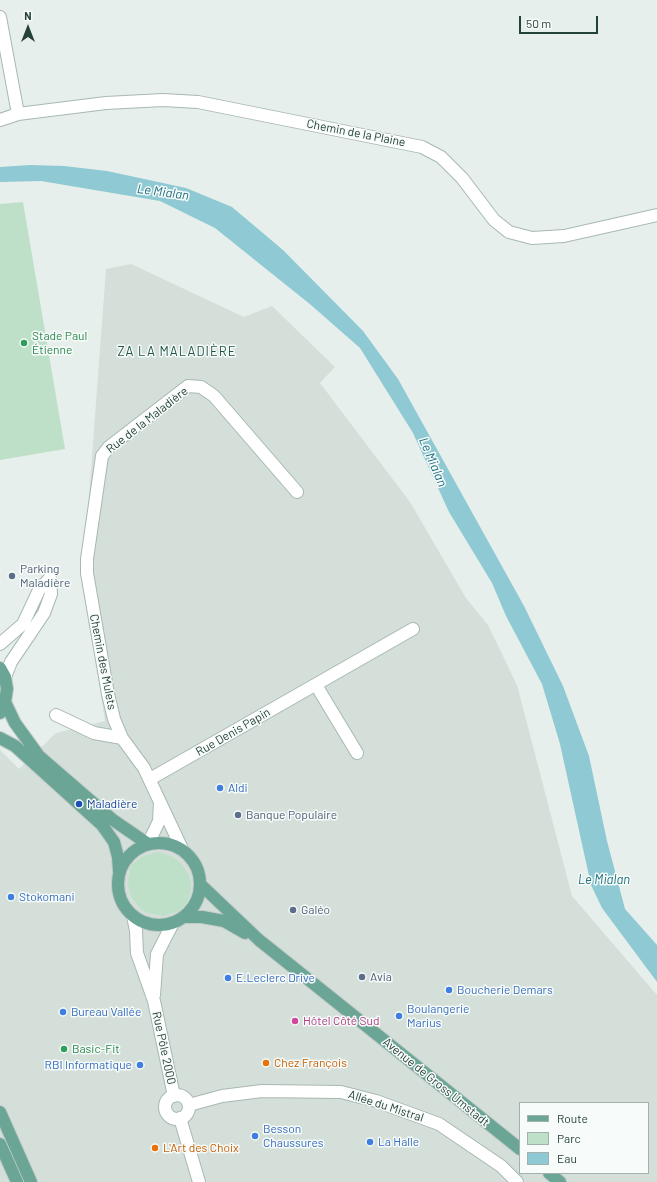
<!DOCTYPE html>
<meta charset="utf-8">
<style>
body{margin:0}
#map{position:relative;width:657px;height:1182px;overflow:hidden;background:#e6efeb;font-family:Barlow,sans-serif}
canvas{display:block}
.legend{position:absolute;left:519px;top:1102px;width:130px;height:72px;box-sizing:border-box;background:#f7fbf9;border:1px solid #a3b1ad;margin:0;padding:5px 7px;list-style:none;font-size:12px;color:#24423a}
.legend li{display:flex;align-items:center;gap:8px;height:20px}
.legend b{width:20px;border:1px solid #a3b1ad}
.north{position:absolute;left:8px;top:8px;width:40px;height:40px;-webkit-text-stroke:3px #f7fbf9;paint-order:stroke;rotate:0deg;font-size:11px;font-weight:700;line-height:16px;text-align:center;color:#24423a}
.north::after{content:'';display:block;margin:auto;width:14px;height:18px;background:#24423a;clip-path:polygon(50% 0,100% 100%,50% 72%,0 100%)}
.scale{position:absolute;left:519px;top:16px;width:79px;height:18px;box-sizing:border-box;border:2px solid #24423a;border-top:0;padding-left:5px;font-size:12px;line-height:14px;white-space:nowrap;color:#24423a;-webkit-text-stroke:3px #f7fbf9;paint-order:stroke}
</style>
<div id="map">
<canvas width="657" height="1182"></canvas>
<ul class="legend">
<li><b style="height:5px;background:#6aa596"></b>Route</li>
<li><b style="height:11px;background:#bfe0c8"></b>Parc</li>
<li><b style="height:11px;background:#8ec9d4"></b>Eau</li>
</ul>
<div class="north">N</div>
<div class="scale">50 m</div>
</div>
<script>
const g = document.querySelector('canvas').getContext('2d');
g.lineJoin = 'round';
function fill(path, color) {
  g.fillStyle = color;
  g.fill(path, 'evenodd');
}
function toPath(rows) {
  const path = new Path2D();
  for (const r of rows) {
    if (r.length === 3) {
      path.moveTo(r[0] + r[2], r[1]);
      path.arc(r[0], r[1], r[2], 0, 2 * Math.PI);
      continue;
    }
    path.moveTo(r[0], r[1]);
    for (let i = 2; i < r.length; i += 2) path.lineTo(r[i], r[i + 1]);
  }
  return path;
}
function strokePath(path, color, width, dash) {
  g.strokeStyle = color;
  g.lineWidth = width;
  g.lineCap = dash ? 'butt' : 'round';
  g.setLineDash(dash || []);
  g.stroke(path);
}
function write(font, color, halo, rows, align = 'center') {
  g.font = font + ' Barlow,sans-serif';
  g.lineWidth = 3;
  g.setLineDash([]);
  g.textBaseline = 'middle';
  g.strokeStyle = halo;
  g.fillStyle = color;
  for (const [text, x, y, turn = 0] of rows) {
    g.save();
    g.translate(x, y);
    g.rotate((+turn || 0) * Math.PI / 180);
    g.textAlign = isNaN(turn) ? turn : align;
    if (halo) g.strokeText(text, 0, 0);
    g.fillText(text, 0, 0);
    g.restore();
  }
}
const built = toPath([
 [131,264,244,317,272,306,335,367,320,383,410,502,466,598,488,625,517,685,572,896,657,995,657,1182,0,1182,0,750,19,769,56,733,105,721,83,577,106,269],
 [520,1103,648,1103,648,1173,520,1173]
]);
const green = toPath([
 [23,202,65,449,0,460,0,204],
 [158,852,171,856,181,863,189,875,191,883,191,890,187,903,179,911,164,916,147,913,141,909,132,898,129,890,128,880,131,865,143,856]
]);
const water = toPath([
 [30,165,64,166,107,171,186,188,232,207,283,250,363,331,398,379,524,606,563,686,589,756,607,841,625,909,657,945,657,982,602,908,591,885,560,744,542,684,506,616,492,583,449,512,413,433,360,348,311,305,215,228,160,201,41,181,0,182,0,167]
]);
const minor = toPath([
 [0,17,18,114],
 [0,120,18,114,106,103,163,100,198,102,422,147,441,157,462,178,494,220,509,232,532,238,564,236,657,215],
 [0,644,23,624,39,590,50,578],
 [5,677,11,662,44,613,51,594,50,578],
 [316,685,357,753],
 [56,715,94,733,122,738],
 [150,779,413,629],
 [148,844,159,821,160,802],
 [183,851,144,768,122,738,114,719,108,694,87,573,87,559,102,456,109,447,188,386,201,387,214,396,297,492],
 [133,916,136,931,137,953,154,1001,174,1096],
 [154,995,157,954,173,923],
 [177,1107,12],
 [189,1105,222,1096,262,1091,341,1092,376,1101,439,1124,501,1166,517,1182],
 [180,1118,199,1182]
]);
const major = toPath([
 [0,668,5,677,7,689,5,702,0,713],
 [5,702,15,723,39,756,113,820,148,844],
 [0,738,15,746,102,825,114,842,118,857,119,871],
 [159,884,41],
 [200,884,259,940,520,1149],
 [184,917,202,917,224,921,245,933],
 [0,1112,31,1182],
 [0,1144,17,1182],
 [549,1173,560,1182]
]);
const markers = [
 [24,343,4,"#2e9e5b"],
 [12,576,4,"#5c6f8a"],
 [220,788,4,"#3f7fe0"],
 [79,804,4,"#1a4fb4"],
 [238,815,4,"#5c6f8a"],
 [11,897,4,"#3f7fe0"],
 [293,910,4,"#5c6f8a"],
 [362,977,4,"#5c6f8a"],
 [228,978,4,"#3f7fe0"],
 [449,990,4,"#3f7fe0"],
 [63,1012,4,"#3f7fe0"],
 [399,1016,4,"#3f7fe0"],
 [295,1021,4,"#d1479c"],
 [64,1049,4,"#2e9e5b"],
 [266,1063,4,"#e8710a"],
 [140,1065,4,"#3f7fe0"],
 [255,1136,4,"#3f7fe0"],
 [370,1142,4,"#3f7fe0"],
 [155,1148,4,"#e8710a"]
];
const streetNames = [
 ["Chemin de la Plaine",356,133,11],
 ["Rue de la Maladière",147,420,-38],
 ["Chemin des Mulets",103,662,79],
 ["Rue Denis Papin",233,732,-30],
 ["Rue Pôle 2000",164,1048,78],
 ["Avenue de Gross Umstadt",436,1082,39],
 ["Allée du Mistral",386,1106,18]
];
const leisureNames = [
 ["Stade Paul",32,336],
 ["Étienne",32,350],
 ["Basic-Fit",72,1049]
];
const serviceNames = [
 ["Parking",20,569],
 ["Maladière",20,583],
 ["Banque Populaire",246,815],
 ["Galéo",301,910],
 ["Avia",370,977]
];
const shopNames = [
 ["Aldi",228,788],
 ["Stokomani",19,897],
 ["E.Leclerc Drive",236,978],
 ["Boucherie Demars",457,990],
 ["Boulangerie",407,1009],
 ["Marius",407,1023],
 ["Bureau Vallée",71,1012],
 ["RBI Informatique",132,1065,"right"],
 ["Besson",263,1129],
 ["Chaussures",263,1143],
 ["La Halle",378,1142]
];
const transitNames = [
 ["Maladière",87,804]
];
const hotelNames = [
 ["Hôtel Côté Sud",303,1021]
];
const foodNames = [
 ["Chez François",274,1063],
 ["L'Art des Choix",163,1148]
];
const waterNames = [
 ["Le Mialan",163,192,8],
 ["Le Mialan",433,462,67],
 ["Le Mialan",604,880]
];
const neighbourhoodNames = [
 ["ZA LA MALADIÈRE",177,352]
];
fill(built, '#d4dfda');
fill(green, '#bfe0c8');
fill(water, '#8ec9d4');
strokePath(minor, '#a8b8b2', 14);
strokePath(major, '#c2cac8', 14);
strokePath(minor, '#fff', 12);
strokePath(major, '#6aa596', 12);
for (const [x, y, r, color] of markers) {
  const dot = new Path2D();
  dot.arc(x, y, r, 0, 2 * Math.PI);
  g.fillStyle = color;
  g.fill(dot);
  strokePath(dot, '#f7fbf9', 1.5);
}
write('12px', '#24423a', '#f7fbf9', streetNames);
write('12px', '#27864d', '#f7fbf9', leisureNames, 'left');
write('12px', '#4e5e75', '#f7fbf9', serviceNames, 'left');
write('12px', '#366cbe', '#f7fbf9', shopNames, 'left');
write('12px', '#164399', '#f7fbf9', transitNames, 'left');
write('12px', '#b23c85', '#f7fbf9', hotelNames, 'left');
write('12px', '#c56008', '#f7fbf9', foodNames, 'left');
write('italic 13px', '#1c6f80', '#f7fbf9', waterNames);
g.letterSpacing = '1px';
write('13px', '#1f5548', '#f7fbf9', neighbourhoodNames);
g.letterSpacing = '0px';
</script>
